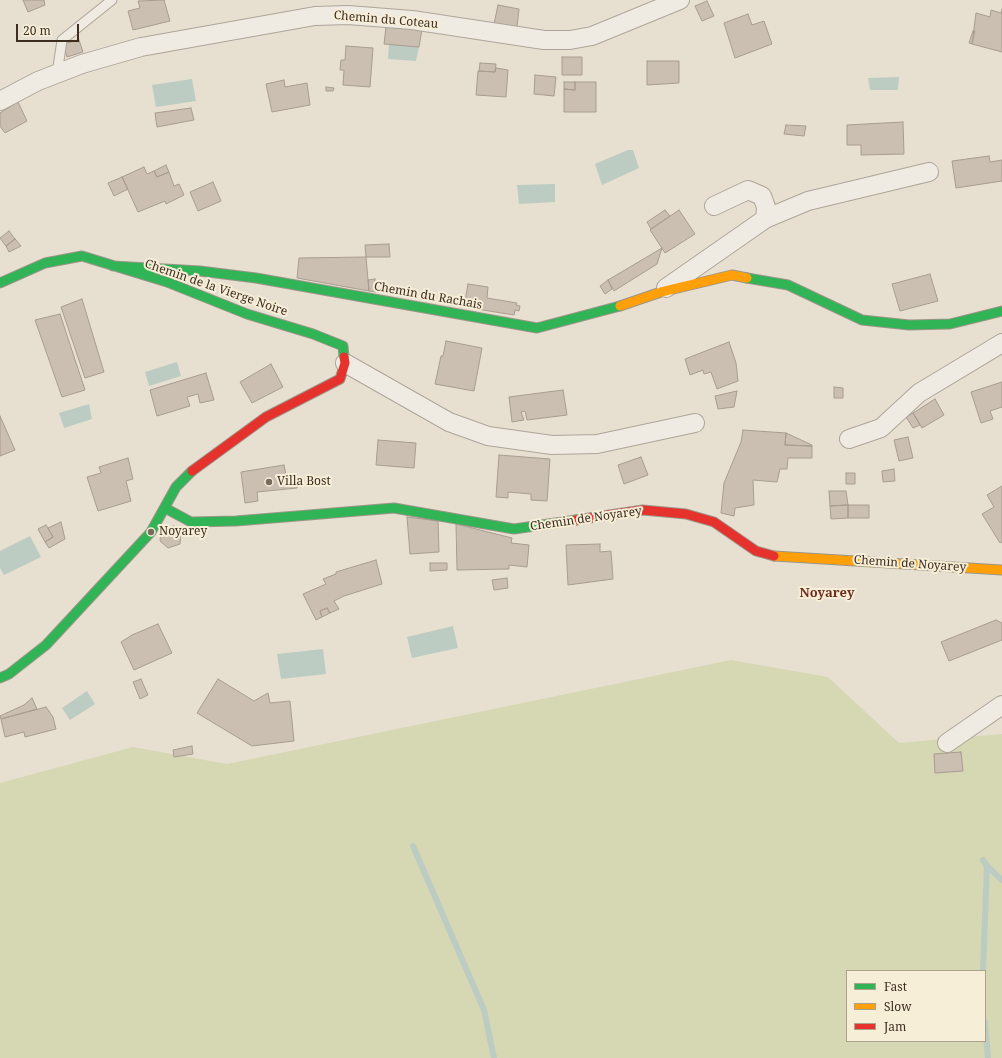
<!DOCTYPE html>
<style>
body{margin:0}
#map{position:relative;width:1002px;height:1058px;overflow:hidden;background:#e7e0d1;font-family:"Noto Serif",serif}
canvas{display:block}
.legend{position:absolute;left:846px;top:970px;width:140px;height:72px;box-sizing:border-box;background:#f7eed8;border:1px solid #ada18e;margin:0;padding:5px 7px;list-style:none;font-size:12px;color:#3d2e20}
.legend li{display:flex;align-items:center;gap:8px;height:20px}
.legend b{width:20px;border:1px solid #ada18e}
.scale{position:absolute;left:16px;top:24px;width:63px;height:18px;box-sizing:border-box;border:2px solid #3d2e20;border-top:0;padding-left:5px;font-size:12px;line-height:14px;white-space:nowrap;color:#3d2e20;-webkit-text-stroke:3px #f7eed8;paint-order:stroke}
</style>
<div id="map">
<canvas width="1002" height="1058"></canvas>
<ul class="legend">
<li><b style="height:5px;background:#30b455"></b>Fast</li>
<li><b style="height:5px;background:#ff9f0a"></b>Slow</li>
<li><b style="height:5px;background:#e5322d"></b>Jam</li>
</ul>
<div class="scale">20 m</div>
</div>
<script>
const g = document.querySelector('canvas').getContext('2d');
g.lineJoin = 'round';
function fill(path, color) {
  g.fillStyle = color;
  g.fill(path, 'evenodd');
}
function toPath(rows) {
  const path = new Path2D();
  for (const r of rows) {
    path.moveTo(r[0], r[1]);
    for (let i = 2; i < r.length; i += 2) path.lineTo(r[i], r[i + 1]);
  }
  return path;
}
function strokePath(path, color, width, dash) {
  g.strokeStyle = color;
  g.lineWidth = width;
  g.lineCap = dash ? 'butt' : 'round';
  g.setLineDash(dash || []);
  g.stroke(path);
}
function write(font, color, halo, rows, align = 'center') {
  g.font = font + ' "Noto Serif",serif';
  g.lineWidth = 4;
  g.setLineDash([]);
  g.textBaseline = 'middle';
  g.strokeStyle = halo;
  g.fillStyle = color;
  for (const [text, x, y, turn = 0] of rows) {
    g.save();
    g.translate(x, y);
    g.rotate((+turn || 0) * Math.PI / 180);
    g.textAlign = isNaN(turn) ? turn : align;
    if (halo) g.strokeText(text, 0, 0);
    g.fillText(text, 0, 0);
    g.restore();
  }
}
const green = toPath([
 [731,660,828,677,899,743,1002,734,1002,1058,0,1058,0,783,133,747,227,764],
 [847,971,985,971,985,1041,847,1041]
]);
const water = toPath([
 [389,44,419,47,416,61,388,59],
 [899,77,898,90,870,90,868,78],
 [192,79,196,101,156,107,152,85],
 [628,150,633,150,639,168,602,185,595,164],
 [555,184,555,202,519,204,517,185],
 [177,362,181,376,149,386,145,372],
 [89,404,92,419,64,428,59,413],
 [30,536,41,557,4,575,0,568,0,551],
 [453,626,458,648,412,658,407,637],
 [323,649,326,674,281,679,277,654],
 [87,691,95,704,70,720,62,708]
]);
const stream = toPath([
 [413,846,484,1010,494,1058],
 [983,860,987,866,983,971],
 [987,866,1002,880],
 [985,1022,988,1058]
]);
const building = toPath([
 [23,0,44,0,45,5,28,12,23,0],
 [164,0,170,21,133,30,128,11,140,8,138,1,164,0],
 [707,1,714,16,702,21,695,6,707,1],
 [498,5,519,9,517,27,494,24,498,5],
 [1002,9,1002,52,972,44,976,13,990,17,991,10,1001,13,1002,9],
 [748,14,752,25,764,21,772,44,735,58,724,23,748,14],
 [386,27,422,29,419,47,384,44,386,27],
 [973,31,975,31,972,44,969,43,973,31],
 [79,40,83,52,67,57,63,44,79,40],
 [346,46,373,48,370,87,343,85,344,70,340,70,341,60,345,60,346,46],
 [562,57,582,57,582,75,562,75,562,57],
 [647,61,679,61,679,83,647,85,647,61],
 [480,63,496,64,495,72,479,71,480,63],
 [496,68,508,70,506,97,476,95,478,71,495,72,496,68],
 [535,75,556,77,554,96,534,94,535,75],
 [284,80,285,87,307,83,310,105,272,112,266,84,284,80],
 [564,82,575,82,575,90,564,89,564,82],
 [575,82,596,82,596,112,564,112,564,89,575,90,575,82],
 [326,87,334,88,333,91,326,91,326,87],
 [18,102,27,121,5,133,0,126,0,113,18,102],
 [191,108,194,120,157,127,155,113,191,108],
 [903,122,904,154,861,155,861,145,847,145,847,125,903,122],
 [786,125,806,126,804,136,784,134,786,125],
 [989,156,990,162,1002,160,1002,181,956,188,952,161,989,156],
 [166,165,169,172,157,177,154,171,166,165],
 [144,167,147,174,154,171,157,177,169,172,174,186,179,184,184,195,166,204,165,201,138,212,122,177,144,167],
 [122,177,128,189,114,196,108,183,122,177],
 [213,182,221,201,198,211,190,192,213,182],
 [665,210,670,216,651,229,647,222,665,210],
 [679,210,695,234,665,253,650,230,679,210],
 [9,231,15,239,6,246,0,238,9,231],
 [15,239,21,246,9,252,6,246,15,239],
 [389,244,390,257,366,257,365,245,389,244],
 [662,248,657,264,614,291,608,280,662,248],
 [366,257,369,291,297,278,299,258,366,257],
 [930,274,938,301,900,311,892,284,930,274],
 [375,279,376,292,369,291,368,280,375,279],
 [608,280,612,289,605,294,600,286,608,280],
 [468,284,488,287,487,298,517,303,516,305,520,306,519,311,515,310,514,315,464,307,468,284],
 [82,299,104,372,85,378,61,307,82,299],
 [60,314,85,390,62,397,35,320,60,314],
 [446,341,482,348,474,391,435,384,441,356,443,356,446,341],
 [729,342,736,363,738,381,717,389,711,372,704,374,703,370,690,375,685,359,729,342],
 [271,364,283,387,252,403,240,382,271,364],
 [206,373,214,400,200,403,198,394,187,397,190,406,157,416,150,390,206,373],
 [1002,382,1002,407,990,411,993,419,981,423,971,392,1002,382],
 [834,387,843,388,843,398,834,398,834,387],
 [563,390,567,415,527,420,525,411,521,412,524,420,512,422,509,397,563,390],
 [737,391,734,407,718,409,715,396,737,391],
 [935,399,944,415,922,428,913,413,935,399],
 [913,413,920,425,913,428,906,417,913,413],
 [0,416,15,450,0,456,0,416],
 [743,430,786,433,785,445,812,446,812,458,788,458,787,469,780,469,777,482,753,480,754,505,735,508,734,516,721,513,724,483,741,442,743,430],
 [786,433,812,445,812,446,785,445,786,433],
 [908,437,913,458,899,461,894,440,908,437],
 [378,440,416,443,414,468,376,465,378,440],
 [499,455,550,459,547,501,531,500,531,494,508,492,508,498,496,497,499,455],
 [641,457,648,475,624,484,618,465,641,457],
 [128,458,133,479,126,481,131,501,98,511,87,477,101,473,99,467,128,458],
 [284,465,286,475,296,474,297,488,257,492,258,501,245,503,241,472,284,465],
 [894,469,895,481,883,482,882,471,894,469],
 [846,473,855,473,855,484,846,484,846,473],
 [1002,486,1002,542,1000,543,982,514,994,507,987,495,1002,486],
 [829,491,846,491,848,505,830,506,829,491],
 [848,505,869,505,869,518,848,518,848,505],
 [848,505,848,518,831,519,830,506,848,505],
 [407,517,438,521,439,552,410,554,407,517],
 [61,522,65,539,49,548,45,542,53,537,48,528,61,522],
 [456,524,512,538,511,543,529,545,527,567,509,565,509,569,457,570,456,524],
 [46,525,53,537,45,542,38,529,46,525],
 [174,526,181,532,180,544,168,548,160,541,161,530,174,526],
 [600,544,600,552,611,551,613,579,568,585,566,545,600,544],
 [376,560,382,584,344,596,334,601,339,609,330,613,327,608,320,611,322,617,316,620,303,594,326,584,323,579,336,574,336,572,376,560],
 [430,563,447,563,447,570,430,571,430,563],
 [507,578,508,588,494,590,492,580,507,578],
 [327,608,330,613,322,617,320,611,327,608],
 [996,620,1002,623,1002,640,949,661,941,642,996,620],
 [158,624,172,653,134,670,121,642,132,635,158,624],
 [141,679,148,695,140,699,133,682,141,679],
 [218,679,254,701,268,693,270,703,290,701,294,741,252,746,197,713,218,679],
 [32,698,37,709,1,719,0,716,24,705,32,698],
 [46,707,53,717,56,729,25,737,24,732,5,737,1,719,46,707],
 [192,746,193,754,174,757,173,750,192,746],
 [961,752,963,771,935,773,934,754,961,752]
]);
const lane = toPath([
 [57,74,62,40,112,0]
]);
const street = toPath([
 [0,101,38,81,82,64,141,47,315,16,348,15,412,20,544,40,570,40,592,36,680,0],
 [714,206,748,190,762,196,766,207,765,219],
 [666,288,765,219,808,201,929,172],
 [345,363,449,422,488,436,552,445,597,444,695,423],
 [849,439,881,428,919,393,1002,343],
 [947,743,1002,705]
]);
const fast = toPath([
 [113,266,200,271,256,278,537,328,620,306],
 [747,278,788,285,862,320,909,325,950,324,1002,311],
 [0,283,45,263,82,256,167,282,247,314,313,334,343,346,344,357],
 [165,508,191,522,236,521,394,508,514,529,576,520],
 [0,678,9,674,46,645,151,532,176,487,192,471]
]);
const slow = toPath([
 [620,306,661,292,732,275,747,278],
 [774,556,1002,570]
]);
const jam = toPath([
 [192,471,266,417,340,379,345,363,344,357],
 [576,520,643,510,686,514,714,522,756,551,774,556]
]);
const markers = [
 [269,482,4,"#786c5e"],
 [151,532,4,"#786c5e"]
];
const streetNames = [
 ["Chemin du Coteau",386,20,5],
 ["Chemin de la Vierge Noire",216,288,19],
 ["Chemin du Rachais",428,296,10],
 ["Chemin de Noyarey",586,519,-8],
 ["Chemin de Noyarey",910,564,4]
];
const poiNames = [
 ["Villa Bost",277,482],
 ["Noyarey",159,532]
];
const neighbourhoodNames = [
 ["Noyarey",827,593]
];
fill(green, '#d6d7b3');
fill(water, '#bcccc2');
strokePath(stream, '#bcccc2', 6);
fill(building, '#cbbfb2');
strokePath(building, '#a89c90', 1);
strokePath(lane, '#ada599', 11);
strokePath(street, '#ada599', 20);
strokePath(fast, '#9c958a', 11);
strokePath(slow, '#9c958a', 11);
strokePath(jam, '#9c958a', 11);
strokePath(lane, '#efebe3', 9);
strokePath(street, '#efebe3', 18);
strokePath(fast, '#30b455', 9);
strokePath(slow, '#ff9f0a', 9);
strokePath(jam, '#e5322d', 9);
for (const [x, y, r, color] of markers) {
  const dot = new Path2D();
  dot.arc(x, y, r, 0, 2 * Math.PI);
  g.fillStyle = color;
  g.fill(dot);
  strokePath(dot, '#f7eed8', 1.5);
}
write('12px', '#3d2e20', '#f7eed8', streetNames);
write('12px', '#3d2e20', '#f7eed8', poiNames, 'left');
write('bold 13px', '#6b2e1e', '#f7eed8', neighbourhoodNames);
</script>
